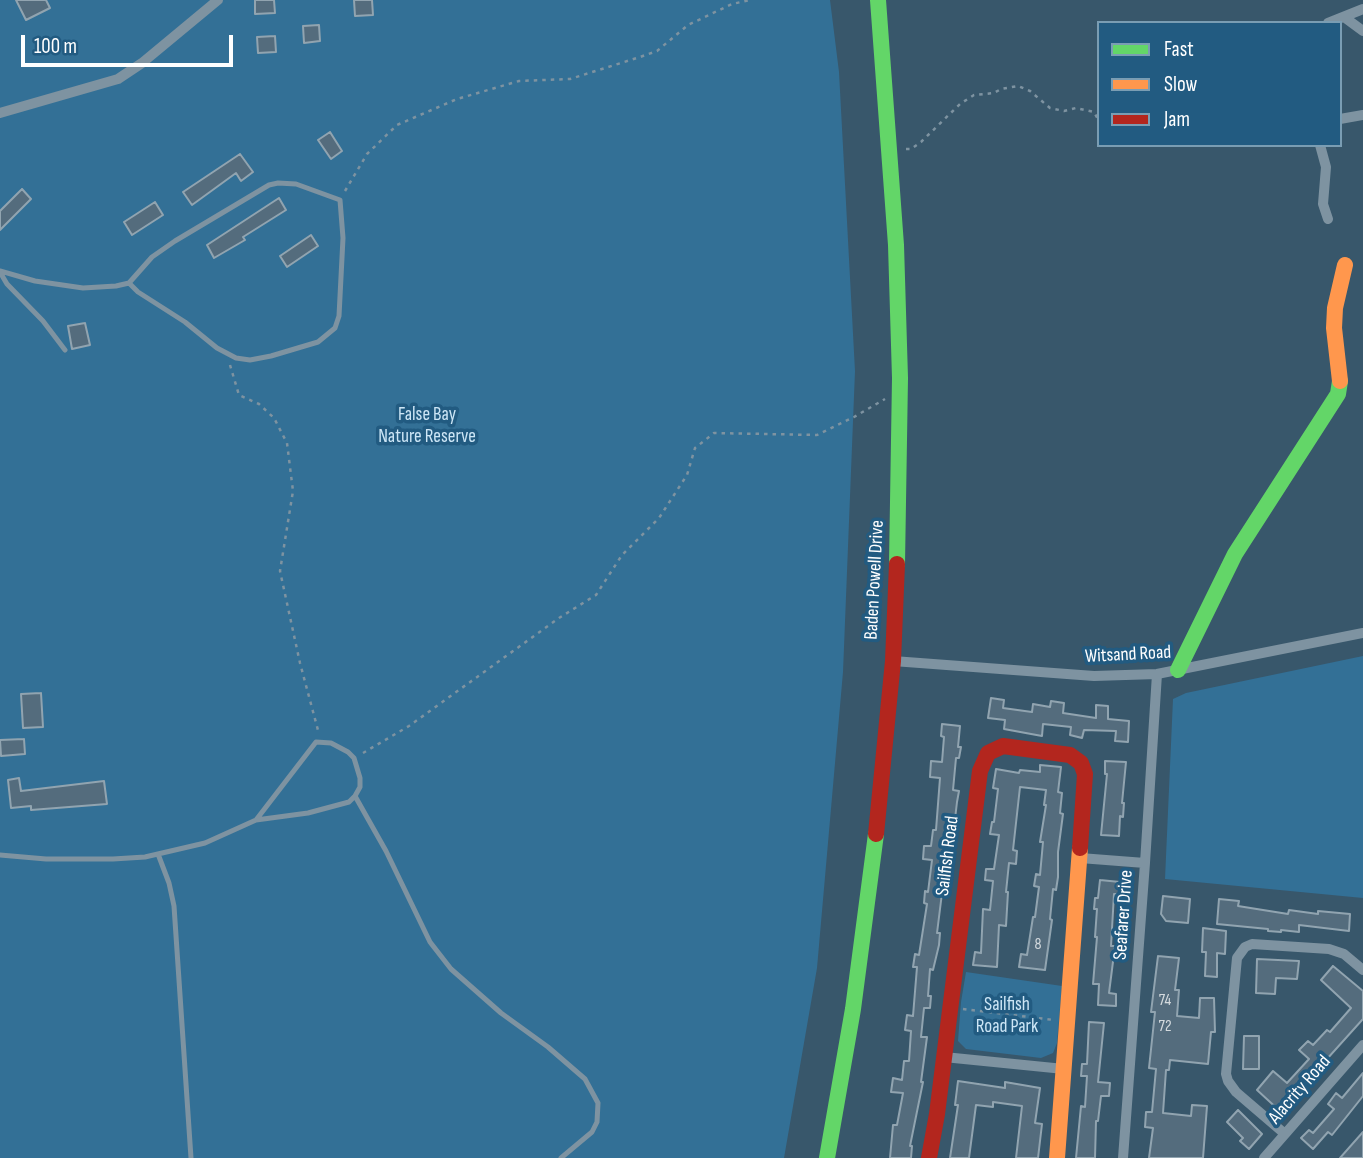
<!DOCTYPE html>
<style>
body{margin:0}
#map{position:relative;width:1363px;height:1158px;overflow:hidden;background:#38576b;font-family:"Sofia Sans Condensed",sans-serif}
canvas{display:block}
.legend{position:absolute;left:1097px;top:21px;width:245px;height:126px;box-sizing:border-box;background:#225b81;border:2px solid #7a9db3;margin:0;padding:9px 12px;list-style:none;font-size:21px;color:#fff}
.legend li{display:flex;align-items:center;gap:14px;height:35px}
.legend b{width:35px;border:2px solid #7a9db3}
.scale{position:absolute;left:21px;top:35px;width:212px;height:32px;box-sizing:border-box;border:4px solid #fff;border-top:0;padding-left:9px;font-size:21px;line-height:24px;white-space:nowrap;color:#fff;-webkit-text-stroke:5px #225b81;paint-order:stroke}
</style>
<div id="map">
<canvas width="1363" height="1158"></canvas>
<ul class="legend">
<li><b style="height:9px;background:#63d668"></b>Fast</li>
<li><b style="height:9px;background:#ff974d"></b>Slow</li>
<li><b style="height:9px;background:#b3261e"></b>Jam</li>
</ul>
<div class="scale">100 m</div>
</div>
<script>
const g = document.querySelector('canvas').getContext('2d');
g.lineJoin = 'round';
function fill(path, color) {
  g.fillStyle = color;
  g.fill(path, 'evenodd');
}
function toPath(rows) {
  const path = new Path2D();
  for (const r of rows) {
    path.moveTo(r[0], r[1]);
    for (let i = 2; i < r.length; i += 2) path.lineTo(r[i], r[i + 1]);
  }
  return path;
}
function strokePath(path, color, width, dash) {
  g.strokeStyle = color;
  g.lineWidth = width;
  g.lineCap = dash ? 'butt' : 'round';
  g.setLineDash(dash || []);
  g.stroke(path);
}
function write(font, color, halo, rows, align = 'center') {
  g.font = font + ' "Sofia Sans Condensed",sans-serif';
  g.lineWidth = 7;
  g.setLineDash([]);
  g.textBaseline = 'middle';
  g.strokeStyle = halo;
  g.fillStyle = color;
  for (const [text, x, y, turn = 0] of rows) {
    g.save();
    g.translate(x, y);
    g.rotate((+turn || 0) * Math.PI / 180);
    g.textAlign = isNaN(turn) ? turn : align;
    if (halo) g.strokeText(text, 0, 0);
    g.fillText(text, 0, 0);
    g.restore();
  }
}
const green = toPath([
 [0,0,830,0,839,72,855,371,843,672,817,968,784,1158,0,1158],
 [1363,656,1363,898,1165,879,1173,699,1186,693],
 [966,972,1062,986,1057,1043,1053,1053,1041,1058,966,1049,958,1041,961,1002]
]);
const building = toPath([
 [16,0,46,0,50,8,26,20,16,0],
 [255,0,274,0,275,13,255,14,255,0],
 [354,0,372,0,373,15,355,16,354,0],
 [319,25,320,41,304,43,303,26,319,25],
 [275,36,276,52,258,53,257,37,275,36],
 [330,132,342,151,331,159,318,140,330,132],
 [240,154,253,172,241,181,236,173,192,205,183,192,240,154],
 [22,189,31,199,0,230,0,211,22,189],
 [279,198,286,210,243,237,245,240,214,258,207,245,279,198],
 [155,202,163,215,132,235,124,222,155,202],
 [311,235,318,246,287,267,280,256,311,235],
 [85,323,90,345,72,349,68,326,85,323],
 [41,693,43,727,23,728,21,694,41,693],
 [991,698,1004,700,1003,708,1032,712,1033,704,1050,707,1051,701,1064,703,1063,713,1096,718,1096,705,1108,706,1108,719,1129,721,1128,742,1115,741,1116,731,1084,730,1082,738,1070,735,1071,727,1043,724,1042,736,1004,729,1005,720,988,718,991,698],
 [942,724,960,726,958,747,961,747,959,758,956,758,953,790,959,791,957,802,955,819,952,818,950,844,946,843,944,869,945,869,937,933,940,933,939,945,933,970,930,969,928,996,931,996,930,1008,924,1008,921,1037,927,1037,921,1082,923,1082,910,1146,912,1146,911,1158,890,1158,893,1125,897,1125,903,1093,891,1092,893,1078,902,1080,904,1061,909,1061,911,1031,905,1030,907,1015,913,1016,917,967,913,967,915,954,919,955,927,904,924,903,925,891,928,892,932,860,923,859,924,846,931,846,933,830,936,830,940,778,930,777,931,761,942,762,944,737,941,736,942,724],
 [24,739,25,754,1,756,0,740,24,739],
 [1105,761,1126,762,1122,803,1124,803,1123,817,1120,816,1119,836,1101,835,1107,774,1105,774,1105,761],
 [1040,765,1061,767,1058,792,1062,793,1060,813,1063,814,1058,852,1058,877,1056,890,1053,889,1050,919,1052,920,1045,970,1019,967,1021,954,1027,955,1033,917,1035,917,1039,887,1034,886,1036,874,1040,875,1043,842,1040,842,1046,805,1044,805,1046,790,1020,787,1013,850,1017,851,1016,864,1009,863,1006,892,1008,892,1006,926,999,925,997,967,973,965,975,952,981,953,983,909,990,910,993,881,985,880,986,869,994,869,999,835,990,834,992,822,994,822,998,789,993,788,996,769,1019,773,1020,770,1040,772,1040,765],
 [19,778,21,791,104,781,107,804,31,810,31,806,11,808,8,780,19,778],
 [1100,880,1120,882,1119,894,1114,894,1111,946,1115,946,1109,993,1116,994,1116,1006,1098,1005,1099,984,1093,984,1097,937,1095,937,1097,909,1094,909,1095,898,1098,898,1100,880],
 [1163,896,1190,899,1188,923,1166,921,1161,914,1163,896],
 [1219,899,1239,901,1238,906,1288,914,1289,910,1318,914,1318,911,1350,914,1349,931,1299,925,1299,932,1281,930,1281,932,1268,931,1268,929,1217,924,1219,899],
 [1203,928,1226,931,1225,954,1217,953,1217,977,1205,976,1206,952,1202,952,1203,928],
 [1158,956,1179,958,1175,990,1179,990,1177,1016,1199,1018,1200,998,1214,998,1215,1032,1211,1032,1208,1064,1170,1060,1169,1070,1166,1070,1163,1113,1191,1116,1192,1105,1207,1106,1203,1158,1149,1158,1153,1128,1145,1127,1146,1112,1152,1112,1156,1069,1149,1068,1155,1012,1151,1012,1158,956],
 [1257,959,1299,961,1297,979,1276,978,1275,994,1256,993,1257,959],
 [1333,966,1363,991,1363,1019,1291,1099,1293,1101,1282,1113,1257,1090,1273,1071,1287,1083,1309,1059,1299,1050,1308,1041,1313,1045,1327,1030,1330,1032,1351,1008,1321,980,1333,966],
 [1089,1022,1104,1023,1098,1082,1110,1083,1109,1096,1101,1096,1098,1121,1096,1121,1095,1158,1076,1158,1081,1106,1085,1107,1087,1076,1081,1076,1082,1064,1087,1064,1089,1022],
 [1244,1036,1259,1036,1259,1069,1243,1069,1244,1036],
 [1363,1073,1363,1096,1332,1135,1328,1132,1313,1149,1301,1138,1309,1130,1313,1133,1334,1109,1328,1104,1336,1093,1342,1098,1363,1073],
 [958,1081,1005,1088,1005,1082,1040,1088,1035,1123,1042,1124,1038,1158,1016,1158,1022,1106,993,1102,993,1107,976,1105,969,1158,950,1158,958,1105,955,1105,958,1081],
 [1238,1110,1262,1134,1249,1149,1240,1141,1243,1138,1227,1122,1238,1110],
 [1363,1132,1363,1158,1340,1158,1363,1132]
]);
const path = toPath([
 [906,149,911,149,921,142,960,104,974,95,994,93,1001,89,1018,86,1030,91,1050,108,1064,111,1076,108,1094,112,1099,121],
 [345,191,367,154,397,125,457,99,519,81,570,79,640,57,657,51,688,25,732,4,750,0],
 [230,365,239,395,259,404,274,418,287,443,293,491,280,571,300,663,319,734],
 [363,753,409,726,559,618,596,595,622,555,659,518,687,475,695,448,714,433,817,435,854,417,885,399],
 [963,1009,1054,1020]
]);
const lane = toPath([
 [0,271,35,281,83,288,116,286,129,283,152,257,175,241,269,185,278,183,296,184,340,200,343,238,339,316,335,328,318,342,271,356,250,360,236,358,217,348,185,322,138,292,129,283],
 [0,272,7,284,43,321,65,350],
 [355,796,386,851,430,942,451,969,501,1013,548,1047,585,1079,598,1103,597,1122,592,1132,561,1158],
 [158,854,169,883,174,906,191,1158],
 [0,855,46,859,113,859,145,857,205,843,256,820,316,742,331,743,348,752,354,758,360,778,360,787,355,796,349,802,308,813,256,820]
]);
const street = toPath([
 [1344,17,1363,31],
 [1328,23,1363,9],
 [0,113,118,79,142,63,218,0],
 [1340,119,1363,115],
 [1320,145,1326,167,1323,204,1328,219],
 [893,661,1094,676,1157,674,1363,633],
 [1080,858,1145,863],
 [944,1057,1064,1069],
 [1285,1134,1236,1092,1228,1081,1226,1074,1237,958,1245,947,1252,944,1329,949,1344,954,1363,970],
 [1123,1158,1145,863,1157,674],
 [1264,1158,1363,1045]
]);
const fast = toPath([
 [878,0,896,245,900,378,897,564],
 [1178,670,1235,554,1338,394,1340,381],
 [827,1158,853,1009,876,834]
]);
const slow = toPath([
 [1340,381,1334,328,1335,308,1345,265],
 [1057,1158,1080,848]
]);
const jam = toPath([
 [876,834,893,661,897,564],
 [929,1158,937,1114,980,771,988,753,1003,746,1070,755,1081,763,1085,774,1080,848]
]);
const numberNames = [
 ["8",1038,945],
 ["74",1165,1001],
 ["72",1165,1027]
];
const parkNames = [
 ["False Bay",427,415],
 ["Nature Reserve",427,437],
 ["Sailfish",1007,1005],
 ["Road Park",1007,1027]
];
const streetNames = [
 ["Baden Powell Drive",875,580,-87],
 ["Witsand Road",1128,655,-3],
 ["Sailfish Road",948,856,-83],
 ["Seafarer Drive",1124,915,-86],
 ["Alacrity Road",1300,1090,-49]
];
fill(green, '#337096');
fill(building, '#546c7d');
strokePath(building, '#91a4b0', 2);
strokePath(path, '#7e93a1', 2.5, [3.5, 5]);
strokePath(lane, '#7e93a1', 5);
strokePath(street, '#7e93a1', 10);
strokePath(fast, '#63d668', 16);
strokePath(slow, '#ff974d', 16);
strokePath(jam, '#b3261e', 16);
write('16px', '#d4dade', null, numberNames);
write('19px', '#cde6f6', '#225b81', parkNames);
write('19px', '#fff', '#225b81', streetNames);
</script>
